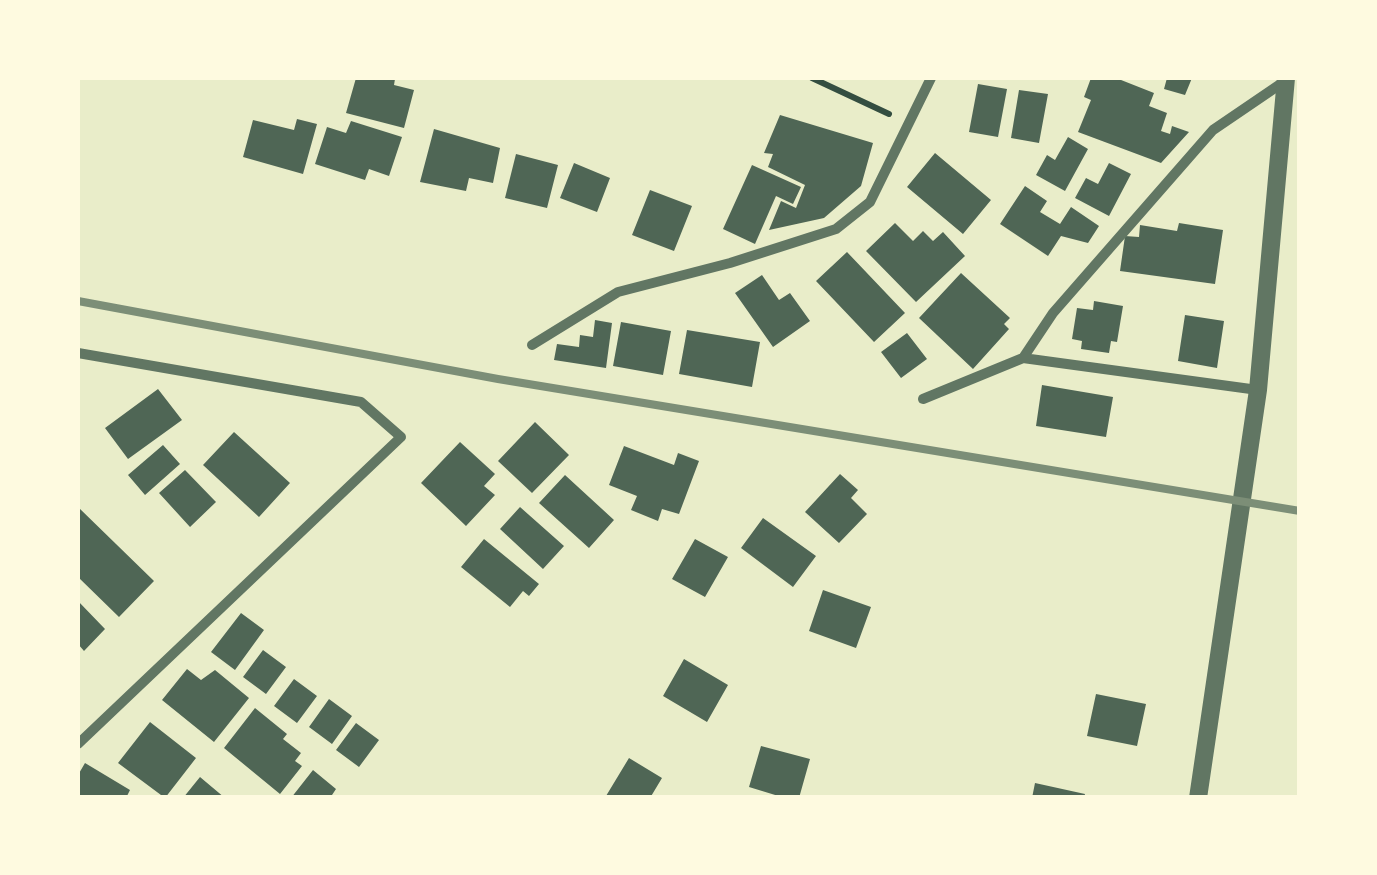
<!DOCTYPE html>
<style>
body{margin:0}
#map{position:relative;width:1377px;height:875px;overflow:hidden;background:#e9edc9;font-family:Barlow,sans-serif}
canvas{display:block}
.frame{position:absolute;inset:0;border:80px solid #fefae0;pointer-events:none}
</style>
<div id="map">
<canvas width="1377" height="875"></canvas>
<div class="frame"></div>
</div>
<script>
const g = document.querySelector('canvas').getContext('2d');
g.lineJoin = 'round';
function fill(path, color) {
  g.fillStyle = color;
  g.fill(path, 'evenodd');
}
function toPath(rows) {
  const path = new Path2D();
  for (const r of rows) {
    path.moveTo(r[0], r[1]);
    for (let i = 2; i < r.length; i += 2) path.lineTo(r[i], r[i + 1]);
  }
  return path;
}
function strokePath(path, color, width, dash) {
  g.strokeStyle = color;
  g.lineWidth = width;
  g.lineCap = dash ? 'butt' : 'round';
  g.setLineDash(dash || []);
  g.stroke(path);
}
const building = toPath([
 [356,78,388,78,395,79,394,85,414,90,404,128,346,113],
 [1091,78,1116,78,1154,93,1149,106,1167,113,1161,131,1170,134,1172,126,1189,132,1161,163,1078,132,1091,100,1084,97],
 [1167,78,1192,78,1185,95,1164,89],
 [978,84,1007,89,998,137,969,132],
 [1019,90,1048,94,1039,143,1011,138],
 [780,115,873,143,861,186,824,218,769,230,781,201,796,208,805,185,768,167,773,154,764,153],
 [297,119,317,124,303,174,243,157,253,120,294,130],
 [351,121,402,137,389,176,369,169,365,180,315,164,327,127,346,133],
 [434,129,500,148,493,183,469,178,466,191,420,182],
 [1068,137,1088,149,1065,191,1036,175,1047,155,1055,160],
 [935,153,991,200,963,234,907,187],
 [516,154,558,165,547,208,505,198],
 [574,163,610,178,597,212,560,198],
 [1109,163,1131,174,1109,216,1075,198,1086,178,1098,184],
 [752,165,801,187,793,204,776,196,755,244,723,229],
 [1025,186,1047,201,1040,212,1060,224,1071,207,1099,226,1088,243,1061,236,1048,256,1000,224],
 [650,190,692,206,674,251,632,235],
 [895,223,913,241,923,231,933,241,943,232,965,256,916,302,866,251],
 [1179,223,1223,230,1215,284,1120,271,1125,236,1139,237,1140,225,1177,231],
 [847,252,905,313,874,342,816,281],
 [961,273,1010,318,1004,324,1009,329,973,369,919,318],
 [762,275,779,300,790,293,810,321,773,347,735,293],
 [1094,301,1123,306,1117,342,1111,341,1109,353,1081,349,1082,341,1072,339,1077,308,1093,310],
 [1185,315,1224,321,1217,368,1178,361],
 [595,320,612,323,606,368,554,360,557,344,579,347,580,335,593,337],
 [621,322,671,331,663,375,613,366],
 [687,330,760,342,752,387,679,374],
 [907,333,927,359,901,378,881,352],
 [1042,385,1113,397,1106,437,1036,426],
 [158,389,182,420,128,459,105,428],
 [535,422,569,455,532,493,498,461],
 [234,432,290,483,259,517,203,465],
 [460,442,495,474,484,486,495,495,466,526,421,483],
 [163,445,180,464,145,495,128,475],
 [624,446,674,465,678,453,699,461,679,514,662,509,658,521,631,510,637,496,609,485],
 [185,470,216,502,190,527,159,493],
 [840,474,858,490,851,498,867,514,839,543,805,512],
 [565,475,614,520,589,548,539,503],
 [78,507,154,581,119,617,78,577],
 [520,507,564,546,543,569,500,529],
 [763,518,816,556,793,587,741,548],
 [484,539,539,584,529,596,523,591,510,607,461,567],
 [695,539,728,557,705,597,672,579],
 [823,590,871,607,856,648,809,631],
 [78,601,105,629,84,651,78,644],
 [241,613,264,630,235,670,211,652],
 [263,650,286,667,266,694,243,677],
 [684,659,728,685,707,722,663,696],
 [187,669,201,680,215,670,249,698,214,742,162,700],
 [294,679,317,696,297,723,274,706],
 [1096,694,1146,704,1137,746,1087,736],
 [329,699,352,716,332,744,309,727],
 [255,708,287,734,283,739,301,753,295,761,302,766,280,794,224,748],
 [150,722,196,758,165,798,118,763],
 [356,723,379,740,359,767,336,750],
 [761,746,810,759,799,798,785,798,749,787],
 [629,758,662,778,650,798,609,798,606,796],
 [85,763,130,790,126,798,78,798,78,775],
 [313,770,336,789,330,798,291,798],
 [200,777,225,798,183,798],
 [1035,783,1085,794,1084,798,1032,798]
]);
const path = toPath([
 [812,78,889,114]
]);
const minor = toPath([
 [532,345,618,292,730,263,836,229,870,202,931,78],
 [78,353,361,402,401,437,78,744],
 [1023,358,1258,390],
 [923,399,1023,358,1053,313,1213,130,1285,81]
]);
const tertiary = toPath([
 [1198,798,1258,390,1286,78]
]);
const rail = toPath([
 [78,301,498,379,1300,511]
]);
fill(building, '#4f6655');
strokePath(path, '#344e41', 6);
strokePath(minor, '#617663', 10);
strokePath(tertiary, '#617663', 18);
strokePath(rail, '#7c8e77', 8);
</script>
